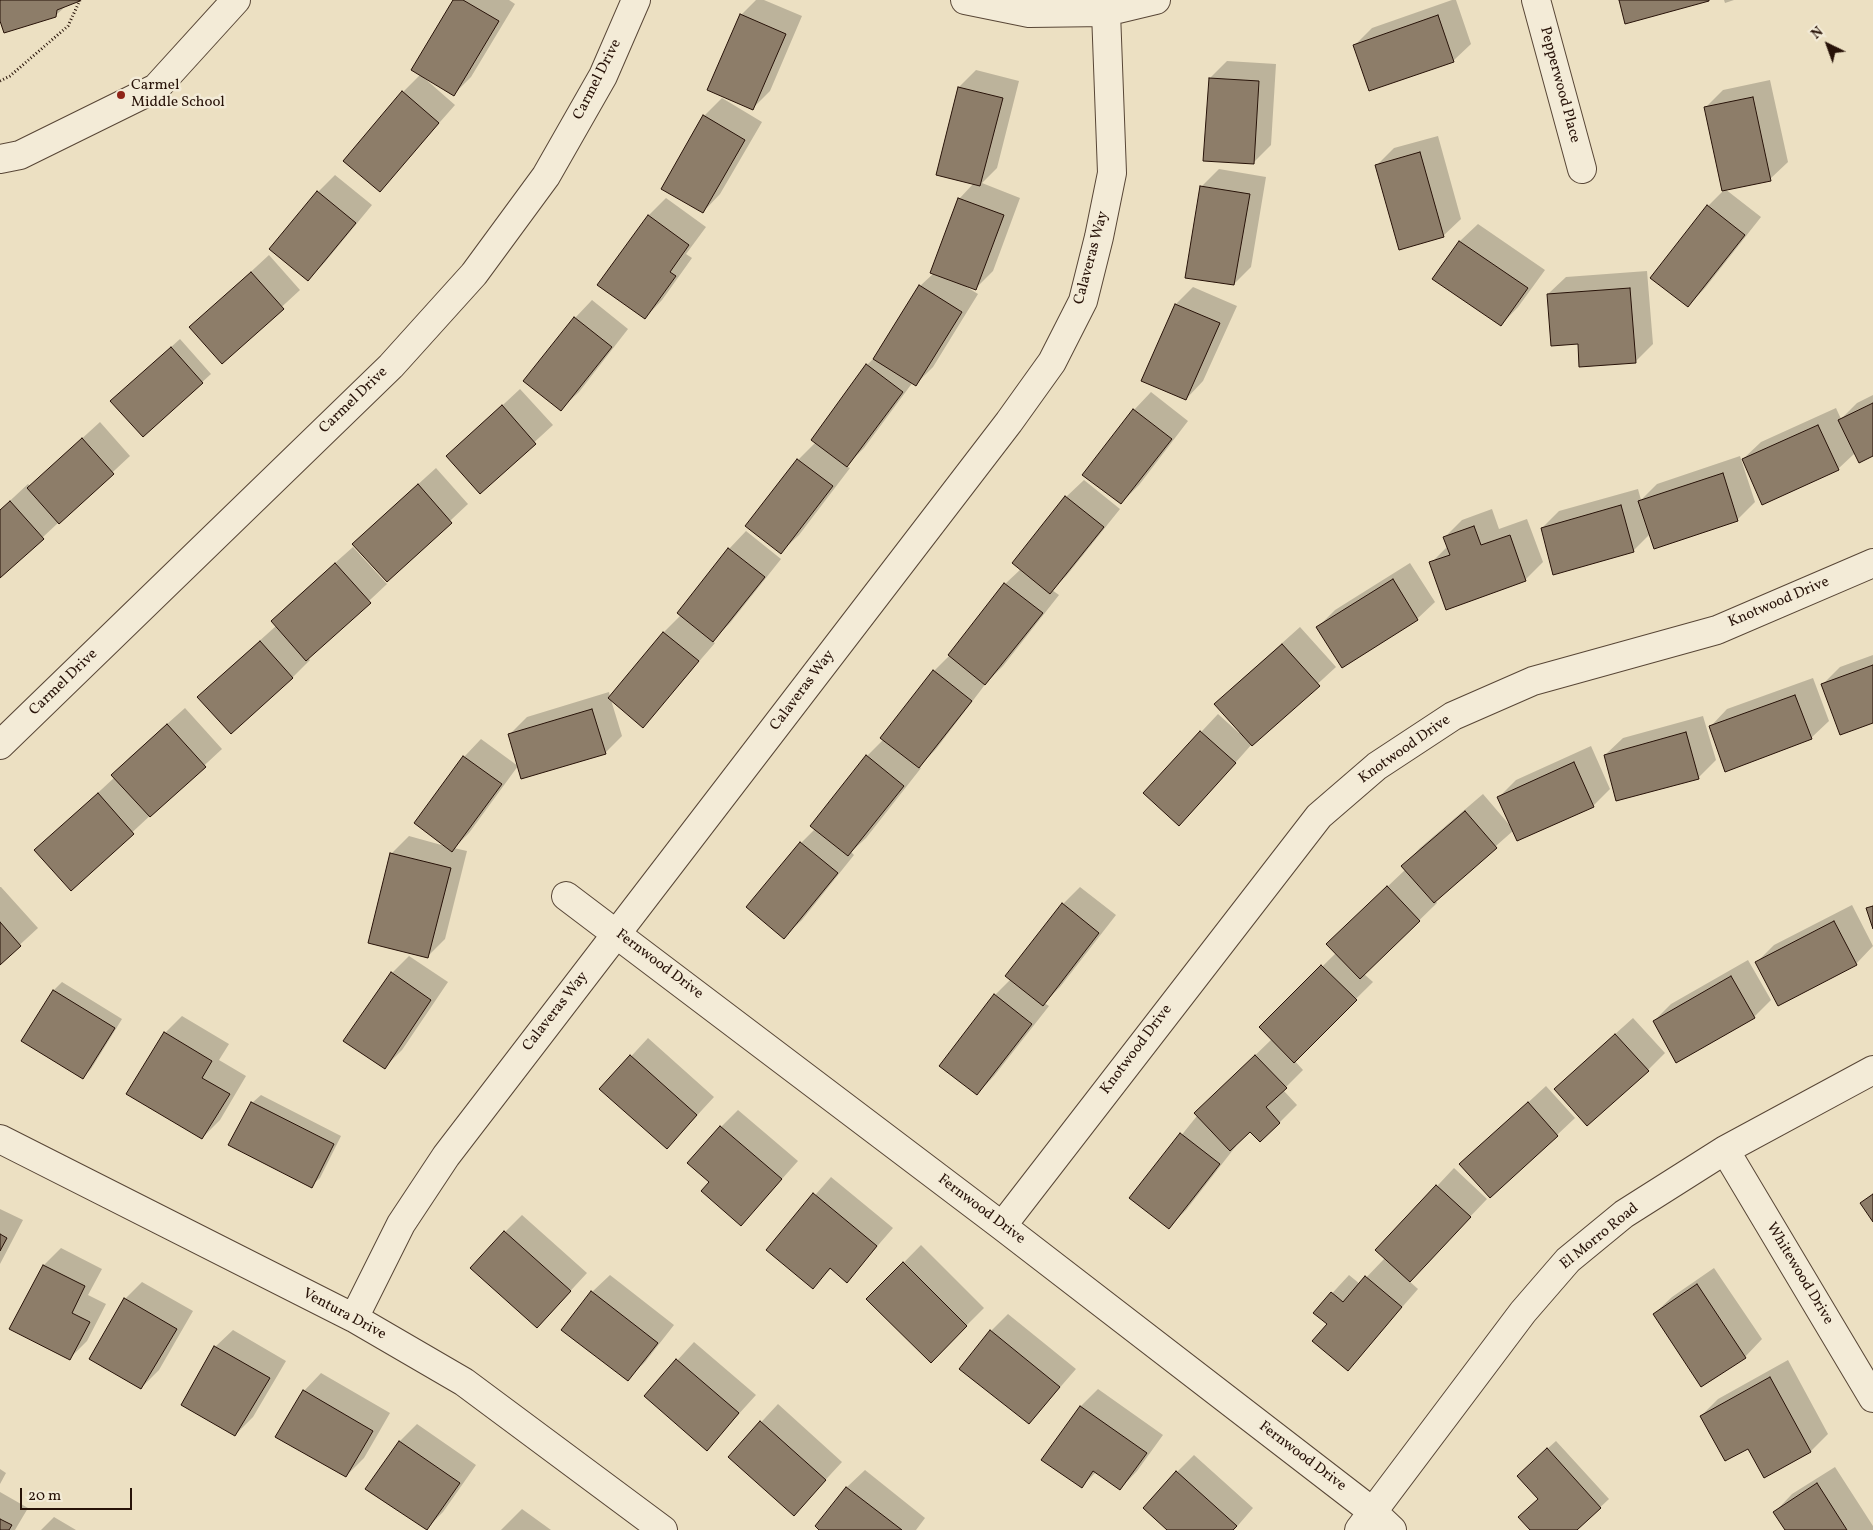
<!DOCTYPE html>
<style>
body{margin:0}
#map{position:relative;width:1873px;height:1530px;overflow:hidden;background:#ece0c2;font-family:Vollkorn,serif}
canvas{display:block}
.north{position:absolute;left:1803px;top:20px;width:50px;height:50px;-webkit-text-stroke:4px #f3ebd7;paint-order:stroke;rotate:318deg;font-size:14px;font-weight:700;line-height:20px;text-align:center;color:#271208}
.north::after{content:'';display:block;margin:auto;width:18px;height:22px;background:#271208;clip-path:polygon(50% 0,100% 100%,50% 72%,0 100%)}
.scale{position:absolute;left:20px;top:1488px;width:112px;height:22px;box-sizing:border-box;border:2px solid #271208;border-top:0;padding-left:6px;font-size:15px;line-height:18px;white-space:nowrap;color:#271208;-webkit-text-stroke:4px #f3ebd7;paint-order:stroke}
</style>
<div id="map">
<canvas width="1873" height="1530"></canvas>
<div class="north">N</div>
<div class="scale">20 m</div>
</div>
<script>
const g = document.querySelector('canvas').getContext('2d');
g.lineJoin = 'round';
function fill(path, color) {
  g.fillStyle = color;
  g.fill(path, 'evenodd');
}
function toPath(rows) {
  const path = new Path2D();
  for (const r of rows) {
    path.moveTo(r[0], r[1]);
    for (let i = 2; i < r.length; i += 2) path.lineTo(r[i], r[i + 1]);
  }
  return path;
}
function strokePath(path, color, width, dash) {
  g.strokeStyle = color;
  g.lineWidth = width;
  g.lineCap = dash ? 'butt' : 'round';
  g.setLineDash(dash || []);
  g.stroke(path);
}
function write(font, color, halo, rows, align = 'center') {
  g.font = font + ' Vollkorn,serif';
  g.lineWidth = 5;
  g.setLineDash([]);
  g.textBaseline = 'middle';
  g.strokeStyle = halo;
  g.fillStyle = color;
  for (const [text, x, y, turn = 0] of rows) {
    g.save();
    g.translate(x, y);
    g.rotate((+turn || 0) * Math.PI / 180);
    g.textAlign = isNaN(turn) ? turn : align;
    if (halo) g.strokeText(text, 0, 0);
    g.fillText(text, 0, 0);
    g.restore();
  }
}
const shadow = toPath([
 [0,0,80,0,67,5,55,16,0,17],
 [455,0,509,0,515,4,471,77,454,94,423,77,455,105,380,190,403,92,421,74],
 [756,0,764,0,802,16,770,91,752,109,741,15],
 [1452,0,1456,0,1471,44,1453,61,1355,45,1372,28],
 [1724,0,1734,0,1725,3],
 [1227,61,1276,64,1271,145,1253,163,1210,78],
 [976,70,1019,81,997,168,982,183,1020,198,993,271,976,288,965,286,978,294,933,367,916,384,913,382,864,448,846,466,850,468,799,535,781,552,747,526,798,460,816,442,812,439,867,365,878,354,920,286,934,273,959,199,974,183,937,174,959,87],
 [1770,80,1788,162,1770,179,1725,189,1761,217,1705,288,1688,306,1708,206,1723,191,1706,107,1723,90],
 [722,98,762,122,720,194,703,212,662,188,704,116],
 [1438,136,1461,219,1443,236,1376,166,1394,148],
 [1219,169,1266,177,1251,267,1234,284,1201,187],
 [335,175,372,205,325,262,308,279,318,192],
 [666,198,706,227,686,254,692,258,662,300,645,318,599,284,649,215],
 [1478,224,1545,270,1518,307,1501,325,1434,279,1460,241],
 [269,255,300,290,222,362,191,327],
 [1647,271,1653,344,1636,361,1579,343,1548,294,1566,277],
 [1193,287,1237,306,1203,381,1186,399,1176,304],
 [592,300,628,329,579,392,561,409,525,381,575,318],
 [180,339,211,374,143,436,120,393],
 [520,389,553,425,480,492,448,456],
 [1151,392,1188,421,1139,485,1121,503,1134,410],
 [1873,395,1873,455,1855,453,1838,469,1743,459,1761,442,1836,408,1841,419,1857,403],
 [100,422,130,456,0,577,0,510,28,484,30,486],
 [1740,456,1755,502,1737,520,1650,534,1633,551,1542,528,1559,511,1638,489,1641,500,1657,484],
 [436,468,468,504,387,580,371,527],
 [1084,480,1120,509,1067,575,1052,590,1059,595,1003,666,987,682,936,749,919,767,921,768,866,838,851,852,854,855,802,920,784,937,801,843,815,829,867,756,884,739,934,671,952,653,1005,584,1021,569,1066,497],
 [1492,509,1499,529,1527,519,1543,562,1525,580,1431,563,1448,546,1445,537,1462,520],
 [746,531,781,559,730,623,712,641,715,643,643,726,611,700,622,736,605,753,509,735,527,717,609,692,610,697,664,632,681,615,729,549],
 [353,547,387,584,308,658,310,660,293,677,231,733,216,680,276,626,272,621,289,604],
 [1410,563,1435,602,1417,619,1318,627,1335,610],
 [1300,627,1336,667,1252,744,1196,807,1144,793,1218,714,1239,733,1241,732,1233,687],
 [1873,655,1873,722,1823,684,1840,667],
 [1813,678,1829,721,1811,738,1710,727,1727,709],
 [185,708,222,749,71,889,36,850,115,777,113,775,130,757],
 [1703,716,1716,760,1698,778,1605,755,1623,738],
 [481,739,518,766,469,833,454,848,467,851,445,939,428,956,391,854,409,836,445,846,415,823,464,757],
 [1591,746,1610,789,1593,806,1514,830,1435,900,1437,903,1364,974,1373,982,1294,1060,1303,1070,1283,1090,1297,1105,1280,1122,1260,1140,1250,1130,1235,1144,1236,1146,1186,1210,1169,1227,1131,1198,1213,1096,1272,1039,1261,1027,1336,953,1345,927,1406,869,1403,866,1420,848,1483,794,1512,828,1499,797,1516,780],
 [1,887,38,928,0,963,0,887],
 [1080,887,1116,915,1060,987,1044,1003,1049,1006,994,1076,977,1094,995,995,1011,979,1063,904],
 [1852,905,1873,946,1856,964,1757,962,1774,945],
 [409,956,448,982,402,1050,385,1067,392,973],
 [1748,960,1771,1000,1754,1017,1654,1021,1671,1004],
 [62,982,122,1019,91,1069,83,1077,54,990],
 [182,1016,229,1044,219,1060,246,1076,220,1120,202,1138,165,1033],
 [1633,1018,1665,1053,1648,1070,1573,1072],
 [648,1038,714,1097,667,1148,601,1089],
 [1546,1086,1575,1118,1557,1135,1461,1164],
 [261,1095,341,1136,320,1178,311,1186,252,1103],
 [738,1110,798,1161,741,1225,710,1182,721,1127],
 [1454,1168,1487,1199,1409,1281,1418,1289,1348,1369,1328,1323,1315,1312,1349,1275,1360,1284,1385,1258,1377,1250],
 [831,1177,893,1228,847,1281,832,1268,812,1287,767,1250],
 [0,1209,23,1220,0,1264],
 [522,1215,587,1273,537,1327,505,1232],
 [921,1245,984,1308,931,1361,868,1299],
 [61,1248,102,1269,88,1295,106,1304,87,1341,69,1359,44,1265],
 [1714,1268,1762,1339,1745,1357,1654,1314,1672,1297],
 [610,1275,674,1325,645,1362,628,1379,592,1292],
 [142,1282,193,1311,159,1370,141,1388,125,1299],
 [1008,1314,1076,1369,1029,1423,991,1331],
 [233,1330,286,1361,253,1417,235,1435,215,1347],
 [694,1342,756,1395,707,1449,645,1396],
 [1788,1360,1828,1434,1811,1451,1764,1476,1749,1447,1701,1416,1718,1399],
 [321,1373,390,1413,364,1458,346,1476,304,1391],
 [1098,1389,1163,1435,1137,1471,1120,1489,1096,1472,1082,1486,1043,1459,1081,1406],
 [778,1404,842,1462,794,1514,729,1457],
 [417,1424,476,1465,443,1512,426,1529,400,1441],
 [1556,1441,1609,1499,1576,1530,1532,1530,1539,1498,1527,1467],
 [1194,1455,1253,1508,1234,1530,1169,1530,1177,1472],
 [1835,1467,1873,1526,1873,1530,1787,1530,1775,1512,1792,1494],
 [0,1469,6,1473,0,1484],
 [865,1470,925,1518,916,1530,821,1530,816,1526,847,1487],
 [0,1492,28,1508,15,1530,0,1530],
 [522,1509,551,1530,501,1530],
 [54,1517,76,1530,41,1530]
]);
const building = toPath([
 [0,0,80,0,80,1,57,10,56,17,4,33,0,21,0,0],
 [453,0,463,0,499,21,454,96,411,70,453,0],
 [1619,0,1709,0,1709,1,1625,24,1619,0],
 [740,14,786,34,753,110,707,90,740,14],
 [1438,15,1454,62,1369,91,1353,45,1438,15],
 [1209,78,1259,81,1254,164,1203,161,1209,78],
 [958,87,1003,98,980,186,936,175,958,87],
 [402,91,439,123,380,192,343,161,402,91],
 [1753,97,1771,181,1722,191,1704,107,1753,97],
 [703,115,745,140,703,213,661,189,703,115],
 [1420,152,1444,237,1399,250,1375,165,1420,152],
 [1200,186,1250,194,1234,285,1185,278,1200,186],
 [317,191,356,223,308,281,269,249,317,191],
 [958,198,1004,215,976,290,930,273,958,198],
 [1707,205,1745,235,1688,307,1650,278,1707,205],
 [648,215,689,245,670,272,676,276,645,319,597,285,648,215],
 [1459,241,1528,288,1501,326,1432,279,1459,241],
 [251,272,284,309,222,364,189,327,251,272],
 [919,285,962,312,916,386,873,359,919,285],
 [1630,288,1636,363,1579,367,1578,344,1551,346,1547,294,1630,288],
 [1175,304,1220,323,1186,400,1141,381,1175,304],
 [574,317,612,347,561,411,523,381,574,317],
 [171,347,203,383,143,437,110,401,171,347],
 [866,364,903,392,847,467,811,440,866,364],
 [1873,403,1873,456,1859,463,1838,420,1873,403],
 [502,405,536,444,480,494,446,456,502,405],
 [1133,409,1172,439,1121,504,1082,475,1133,409],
 [1818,425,1839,470,1762,505,1742,459,1818,425],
 [82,438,114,474,59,524,27,488,82,438],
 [797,459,833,486,781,554,745,526,797,459],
 [1723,473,1738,521,1654,549,1638,501,1723,473],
 [418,484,452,523,387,582,352,544,418,484],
 [1065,496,1104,527,1050,594,1012,563,1065,496],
 [10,501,44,539,0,578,0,510,10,501],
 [1621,505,1634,552,1553,575,1541,528,1621,505],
 [1474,526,1481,545,1510,535,1526,581,1446,610,1429,562,1450,555,1443,537,1474,526],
 [728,548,765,577,713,642,677,613,728,548],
 [335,563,371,603,306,661,271,621,335,563],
 [1393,579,1418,620,1342,668,1316,627,1393,579],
 [1004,583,1043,613,985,685,948,655,1004,583],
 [663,632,699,661,643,728,608,698,663,632],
 [260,641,293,678,231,734,197,697,260,641],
 [1282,644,1320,686,1252,746,1214,704,1282,644],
 [1873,665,1873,723,1840,735,1821,684,1873,665],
 [933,670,972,701,919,768,880,738,933,670],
 [1795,695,1812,739,1725,772,1709,726,1795,695],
 [592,709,606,754,521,779,508,734,592,709],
 [167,724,206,767,150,817,111,775,167,724],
 [1200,731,1236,763,1179,826,1143,793,1200,731],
 [1686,732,1699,779,1616,801,1604,755,1686,732],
 [866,755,904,786,848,856,810,826,866,755],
 [463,756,502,784,452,852,414,823,463,756],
 [1574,762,1594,807,1517,841,1497,797,1574,762],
 [98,793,134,834,71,891,34,850,98,793],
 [1465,811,1497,848,1434,903,1401,866,1465,811],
 [800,842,838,873,784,939,746,907,800,842],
 [390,853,451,868,428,958,368,943,390,853],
 [1387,886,1420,921,1360,979,1326,944,1387,886],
 [1062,903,1099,933,1043,1006,1005,976,1062,903],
 [1873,906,1873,929,1866,908,1873,906],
 [1834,921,1857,965,1778,1006,1755,962,1834,921],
 [0,922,21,946,0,965,0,922],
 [1321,965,1357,1000,1294,1063,1259,1027,1321,965],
 [391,972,431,1000,385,1069,343,1041,391,972],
 [1731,976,1755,1018,1676,1063,1653,1021,1731,976],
 [53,990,115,1028,83,1079,21,1041,53,990],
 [994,994,1032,1024,977,1095,939,1066,994,994],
 [164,1032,212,1061,202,1078,230,1094,202,1139,126,1094,164,1032],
 [1615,1034,1649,1071,1587,1126,1554,1089,1615,1034],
 [630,1055,697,1115,667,1149,599,1089,630,1055],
 [1255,1055,1287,1088,1266,1107,1280,1123,1260,1142,1250,1132,1230,1151,1194,1113,1255,1055],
 [251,1102,334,1144,312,1188,228,1145,251,1102],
 [1528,1102,1558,1136,1490,1198,1459,1164,1528,1102],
 [720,1126,782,1179,741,1226,701,1191,709,1182,687,1163,720,1126],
 [1180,1133,1220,1164,1169,1229,1129,1198,1180,1133],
 [1436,1185,1471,1217,1410,1282,1375,1250,1436,1185],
 [813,1193,877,1246,847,1283,830,1268,813,1289,766,1250,813,1193],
 [1873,1194,1873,1222,1860,1203,1873,1194],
 [504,1231,571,1291,537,1328,470,1268,504,1231],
 [0,1234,7,1238,0,1251,0,1234],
 [903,1262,967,1326,931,1363,866,1299,903,1262],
 [43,1265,85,1286,72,1313,90,1322,70,1360,9,1329,43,1265],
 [1365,1276,1402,1307,1348,1371,1312,1341,1327,1324,1313,1313,1331,1292,1343,1302,1365,1276],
 [1697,1284,1746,1358,1701,1387,1653,1314,1697,1284],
 [591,1291,658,1343,628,1381,561,1330,591,1291],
 [124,1298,177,1329,141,1389,89,1359,124,1298],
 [990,1330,1060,1387,1029,1424,959,1369,990,1330],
 [214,1346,270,1378,235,1436,181,1405,214,1346],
 [676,1359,739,1413,707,1451,644,1396,676,1359],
 [1770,1377,1811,1452,1764,1478,1748,1449,1725,1461,1700,1416,1770,1377],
 [303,1390,373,1431,346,1477,275,1437,303,1390],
 [1080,1406,1147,1453,1120,1490,1093,1471,1082,1488,1041,1460,1080,1406],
 [760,1421,826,1480,794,1516,728,1457,760,1421],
 [399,1441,460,1483,427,1530,365,1489,399,1441],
 [1547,1448,1601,1508,1577,1530,1530,1530,1518,1517,1538,1499,1517,1476,1547,1448],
 [1176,1471,1237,1526,1233,1530,1167,1530,1143,1508,1176,1471],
 [1817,1483,1847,1530,1785,1530,1773,1512,1817,1483],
 [846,1487,902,1530,819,1530,815,1526,846,1487],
 [0,1519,12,1525,9,1530,0,1530,0,1519]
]);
const path = toPath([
 [0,81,10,76,68,26,80,0]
]);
const minor = toPath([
 [965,0,1029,13,1106,12,1156,0],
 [1536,0,1582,169],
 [0,159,20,155,156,88,236,0],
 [0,745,391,366,474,274,546,176,603,76,636,0],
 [566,896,1002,1226,1373,1512,1392,1530],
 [0,1139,354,1318,464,1382,663,1530],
 [1725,1150,1873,1398],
 [1002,1226,1319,816,1377,766,1453,716,1533,681,1717,630,1873,563],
 [354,1318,401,1224,446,1156,1009,422,1052,362,1083,301,1099,237,1112,173,1106,12],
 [1359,1530,1523,1312,1568,1260,1624,1214,1725,1150,1873,1070]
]);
const markers = [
 [121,95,5,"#8f2418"]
];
const streetNames = [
 ["Carmel Drive",598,80,-63],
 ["Pepperwood Place",1559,85,75],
 ["Calaveras Way",1092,258,-75],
 ["Carmel Drive",354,401,-44],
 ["Knotwood Drive",1779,603,-23],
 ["Carmel Drive",64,683,-44],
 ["Calaveras Way",803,691,-53],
 ["Knotwood Drive",1405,750,-35],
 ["Fernwood Drive",659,965,37],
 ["Calaveras Way",556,1012,-52],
 ["Knotwood Drive",1137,1050,-53],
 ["Fernwood Drive",981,1210,37],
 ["El Morro Road",1600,1237,-39],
 ["Whitewood Drive",1799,1274,59],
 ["Ventura Drive",344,1315,28],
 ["Fernwood Drive",1302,1457,37]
];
const poiNames = [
 ["Carmel",131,86],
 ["Middle School",131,103]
];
fill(shadow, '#0003');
fill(building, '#8d7d69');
strokePath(building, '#271208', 1);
strokePath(minor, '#584636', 30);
strokePath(path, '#271208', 3, [1, 2.5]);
strokePath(minor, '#f3ebd7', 28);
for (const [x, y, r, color] of markers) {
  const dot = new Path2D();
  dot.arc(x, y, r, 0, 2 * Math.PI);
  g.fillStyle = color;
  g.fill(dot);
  strokePath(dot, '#f3ebd7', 2);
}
write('15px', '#271208', '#f3ebd7', streetNames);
write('15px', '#271208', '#f3ebd7', poiNames, 'left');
</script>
